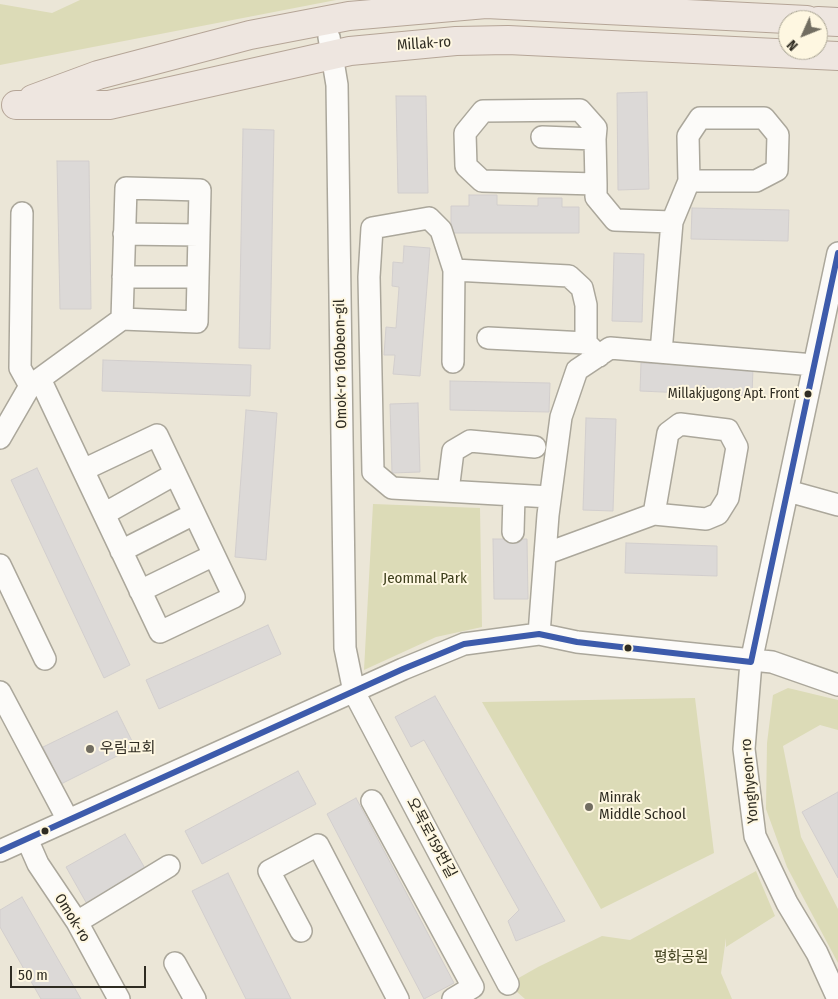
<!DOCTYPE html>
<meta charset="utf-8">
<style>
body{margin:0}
#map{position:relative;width:838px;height:999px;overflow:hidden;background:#ebe6d7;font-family:"Fira Sans Condensed",sans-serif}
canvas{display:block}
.north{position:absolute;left:778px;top:10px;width:50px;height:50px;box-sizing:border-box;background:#fef7e1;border:1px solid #aba695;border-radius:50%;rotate:226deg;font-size:14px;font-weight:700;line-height:20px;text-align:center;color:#2f2c22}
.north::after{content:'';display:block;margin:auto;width:18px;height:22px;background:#716d61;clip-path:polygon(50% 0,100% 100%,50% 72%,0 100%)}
.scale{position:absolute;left:10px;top:966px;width:136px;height:22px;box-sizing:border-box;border:2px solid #2f2c22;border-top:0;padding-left:6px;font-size:15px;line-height:18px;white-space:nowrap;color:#2f2c22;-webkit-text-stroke:4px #fef7e1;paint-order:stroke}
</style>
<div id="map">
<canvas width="838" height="999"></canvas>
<div class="north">N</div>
<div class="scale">50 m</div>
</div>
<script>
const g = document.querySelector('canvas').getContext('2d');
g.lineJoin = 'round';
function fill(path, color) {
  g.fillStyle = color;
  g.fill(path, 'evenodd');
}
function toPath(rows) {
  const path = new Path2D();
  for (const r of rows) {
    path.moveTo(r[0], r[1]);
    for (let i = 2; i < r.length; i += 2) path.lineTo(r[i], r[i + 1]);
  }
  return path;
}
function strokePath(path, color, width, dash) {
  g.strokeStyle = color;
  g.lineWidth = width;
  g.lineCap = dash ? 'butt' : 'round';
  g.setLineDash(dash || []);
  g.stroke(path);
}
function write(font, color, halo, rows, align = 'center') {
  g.font = font + ' "Fira Sans Condensed","Noto Sans KR",sans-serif';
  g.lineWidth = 4;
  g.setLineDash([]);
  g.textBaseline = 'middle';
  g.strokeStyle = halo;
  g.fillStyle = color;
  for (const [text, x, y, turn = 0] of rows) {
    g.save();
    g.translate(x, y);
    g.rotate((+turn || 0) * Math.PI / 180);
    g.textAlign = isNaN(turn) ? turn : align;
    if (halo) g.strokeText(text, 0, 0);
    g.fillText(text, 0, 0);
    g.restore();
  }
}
const green = toPath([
 [80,0,336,0,0,65,0,4,52,13],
 [373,504,480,508,482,627,436,637,364,670],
 [788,688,838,700,838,730,820,725,783,746,801,837,838,909,838,963,787,867,766,809,767,743,773,695],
 [695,698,714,853,601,909,482,702],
 [756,871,775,916,726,947,726,938,721,973,732,999,525,999,508,984,538,967,602,936,630,940]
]);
const building = toPath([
 [647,92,649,189,618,190,617,93,647,92],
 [396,96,426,96,428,193,398,193,396,96],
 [243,129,274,130,270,349,239,348,243,129],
 [57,161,89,161,91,309,60,309,57,161],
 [469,195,497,195,497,205,538,206,538,198,562,198,562,207,579,207,579,233,451,233,451,206,469,206,469,195],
 [692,208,789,210,788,241,691,239,692,208],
 [404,246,430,248,420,376,393,374,395,355,384,355,386,327,396,328,399,287,392,286,393,262,403,263,404,246],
 [614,253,644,254,642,322,612,321,614,253],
 [103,360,251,365,250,396,102,391,103,360],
 [641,363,753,368,752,396,640,391,641,363],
 [450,381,550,383,549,412,450,410,450,381],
 [418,403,420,472,392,473,390,404,418,403],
 [246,410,277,413,266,560,235,557,246,410],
 [586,418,616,419,613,511,583,510,586,418],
 [37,468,130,665,104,678,11,480,37,468],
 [493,539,527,539,528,599,494,599,493,539],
 [626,543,717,546,717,576,625,573,626,543],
 [268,625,281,654,159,709,146,680,268,625],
 [435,696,565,921,516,941,508,921,519,910,424,740,411,747,395,717,435,696],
 [117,711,135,747,61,784,43,747,117,711],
 [298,771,316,804,202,864,185,831,298,771],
 [838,792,838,878,802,812,838,792],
 [356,798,454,983,424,999,327,814,356,798],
 [125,834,146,870,87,904,66,867,125,834],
 [228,873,291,999,246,999,192,891,228,873],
 [22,897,81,999,41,999,0,927,0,910,22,897]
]);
const minor = toPath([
 [329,37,337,85,345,648,354,692,508,984],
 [542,137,595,139],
 [596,184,482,181,466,166,465,133,483,111,580,110,596,128,595,139,596,184,596,197,615,220,672,222],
 [22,213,20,368,30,386],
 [124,234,199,235],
 [454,270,569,276,582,288,586,305,586,343,599,356],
 [123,277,198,277],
 [488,338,586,343],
 [661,352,672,222,689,181,688,136,700,118,764,118,778,135,777,170,756,181,689,181],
 [453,362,454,270,441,230,429,218,372,228,369,277,373,472,392,488,550,497],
 [40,379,83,470,160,632,234,597,157,435,83,470],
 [0,438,30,386,122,319,197,322,200,190,126,188,122,319],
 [448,491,453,451,470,441,535,447],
 [788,491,838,505],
 [104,514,175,474],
 [513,532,514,495],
 [121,551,194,514],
 [545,554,654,514,706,519,718,514,728,498,737,447,728,430,680,424,668,433,654,514],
 [0,565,45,659],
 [140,591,214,555],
 [539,634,548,515,561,417,577,370,610,348,814,365],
 [0,692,68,820],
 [372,801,473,987,453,999],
 [27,839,38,864,77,922,119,999],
 [0,851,403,669,464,644,539,634,577,642,772,662,838,685],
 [77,922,169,866],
 [301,931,269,871,318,845,398,999],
 [175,963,195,999],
 [838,999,817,953,787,903,755,836,744,749,751,662,838,253]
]);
const major = toPath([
 [818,21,838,22],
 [33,99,98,75,250,35,349,16,486,4,807,20],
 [16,105,109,105,350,51,456,41,508,40,838,56]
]);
const bus1 = toPath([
 [0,851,403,669,464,644,539,634,577,642,751,662,838,253]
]);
const markers = [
 [808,394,4.5,"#2f2c22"],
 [628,648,4.5,"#2f2c22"],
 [90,749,5,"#716d61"],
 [589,807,5,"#716d61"],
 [45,831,4.5,"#2f2c22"]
];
const busNames = [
 ["Millakjugong Apt. Front",799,394]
];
const streetNames = [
 ["Millak-ro",424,44,-4],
 ["Omok-ro 160beon-gil",341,364,-91],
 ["Yonghyeon-ro",750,781,-95],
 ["오목로159번길",431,838,62],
 ["Omok-ro",72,918,58]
];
const parkNames = [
 ["Jeommal Park",425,579],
 ["평화공원",681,958]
];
const poiNames = [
 ["우림교회",100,749],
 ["Minrak",599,798],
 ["Middle School",599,815]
];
fill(green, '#dcdbb7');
fill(building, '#dcd9d7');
strokePath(building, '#d2cecd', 1);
strokePath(minor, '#aba79b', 24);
strokePath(major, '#b5a597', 30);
strokePath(minor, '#fcfbf9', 21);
strokePath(major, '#eee6e0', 28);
strokePath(bus1, '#3d5bab', 6);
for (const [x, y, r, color] of markers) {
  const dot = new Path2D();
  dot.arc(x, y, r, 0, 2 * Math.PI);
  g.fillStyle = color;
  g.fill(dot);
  strokePath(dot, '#fef7e1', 2);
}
write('14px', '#2f2c22', '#fef7e1', busNames, 'right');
write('15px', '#2f2c22', '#fef7e1', streetNames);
write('15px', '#3c3d1a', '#fef7e1', parkNames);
write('15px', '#2f2c22', '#fef7e1', poiNames, 'left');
</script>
